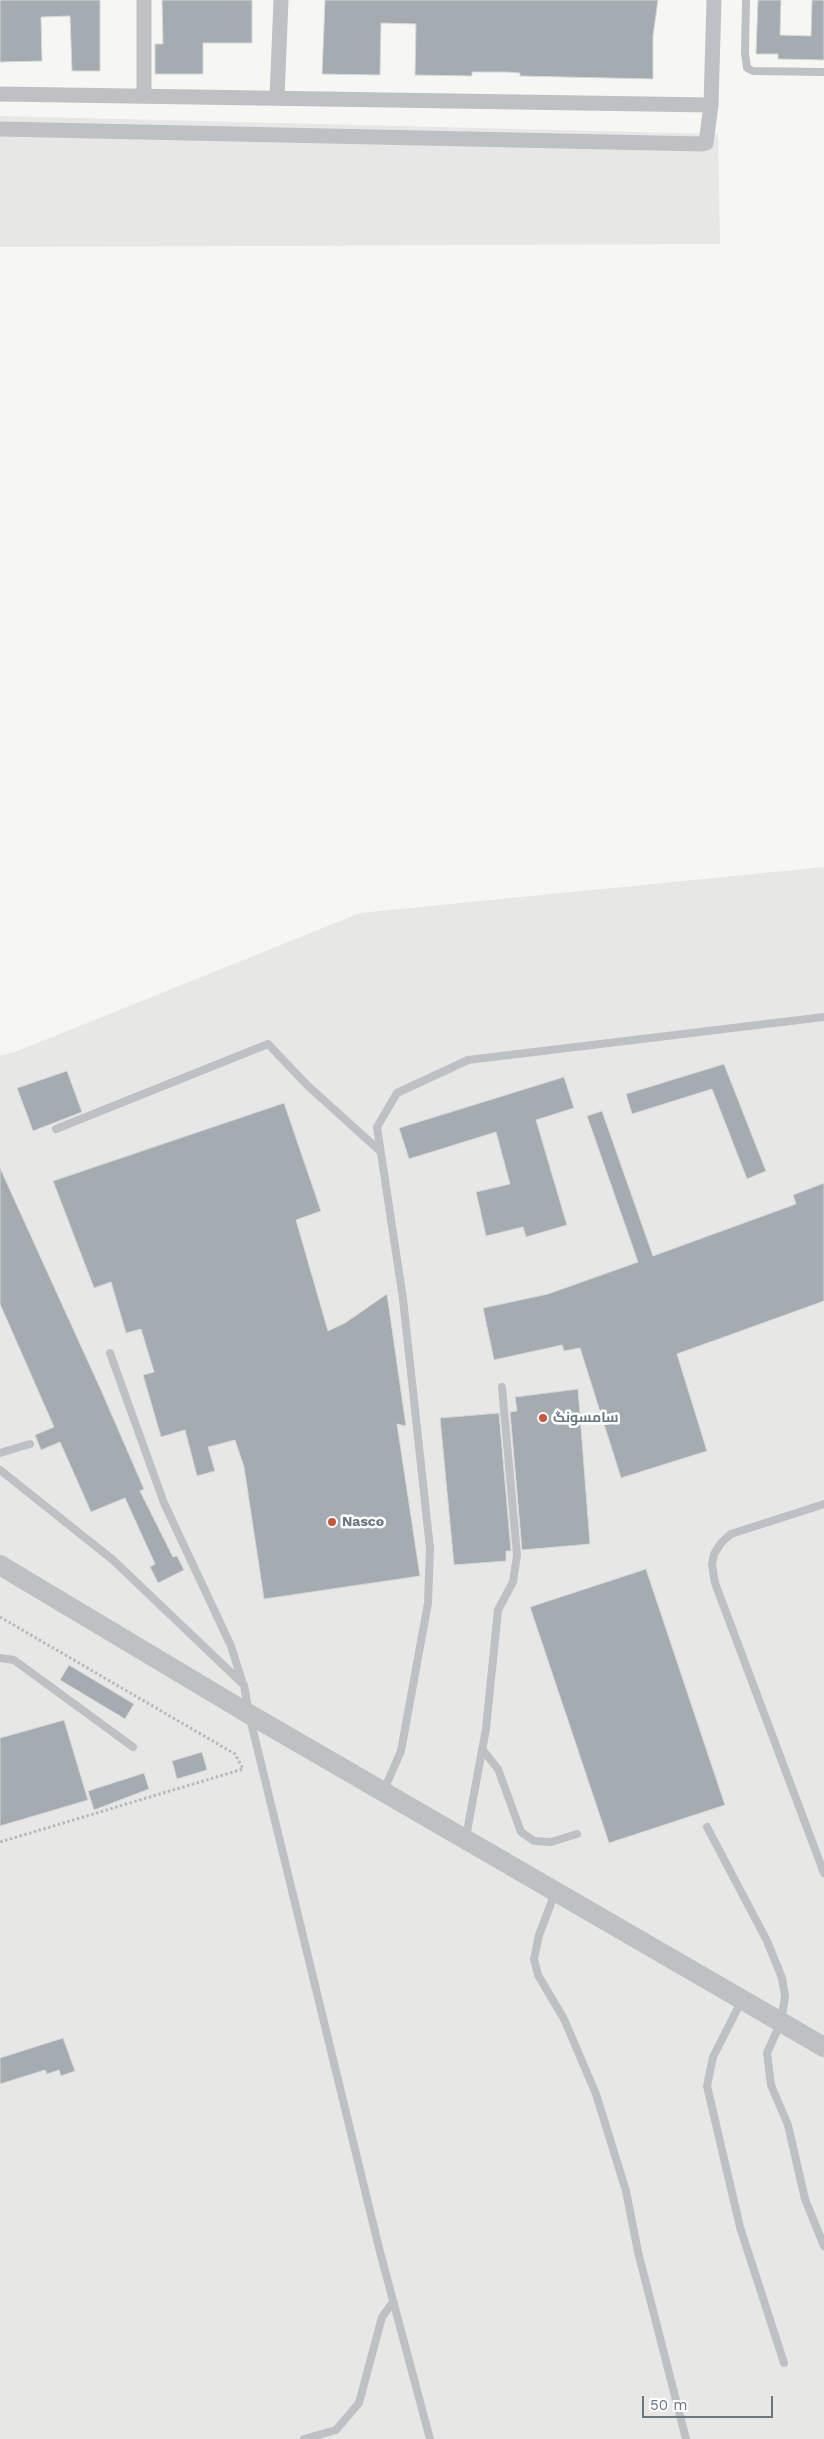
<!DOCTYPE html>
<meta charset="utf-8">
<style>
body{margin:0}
#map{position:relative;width:824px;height:2439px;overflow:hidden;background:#f6f6f3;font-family:"Work Sans",sans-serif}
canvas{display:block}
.scale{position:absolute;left:642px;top:2396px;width:131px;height:22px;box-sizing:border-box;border:2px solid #687781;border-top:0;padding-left:6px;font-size:15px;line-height:18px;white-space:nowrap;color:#687781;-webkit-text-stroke:4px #fff;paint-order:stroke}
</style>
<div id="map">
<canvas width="824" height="2439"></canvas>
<div class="scale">50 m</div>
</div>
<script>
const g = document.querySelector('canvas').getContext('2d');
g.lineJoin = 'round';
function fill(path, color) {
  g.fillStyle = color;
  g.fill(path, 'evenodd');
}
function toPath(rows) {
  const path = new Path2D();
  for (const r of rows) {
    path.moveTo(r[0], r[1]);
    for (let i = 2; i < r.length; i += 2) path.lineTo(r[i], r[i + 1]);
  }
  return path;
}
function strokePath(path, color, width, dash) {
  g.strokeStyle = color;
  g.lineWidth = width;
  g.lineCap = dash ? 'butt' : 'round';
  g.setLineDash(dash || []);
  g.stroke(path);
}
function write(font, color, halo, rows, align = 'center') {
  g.font = font + ' "Work Sans",Cairo,sans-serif';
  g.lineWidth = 5;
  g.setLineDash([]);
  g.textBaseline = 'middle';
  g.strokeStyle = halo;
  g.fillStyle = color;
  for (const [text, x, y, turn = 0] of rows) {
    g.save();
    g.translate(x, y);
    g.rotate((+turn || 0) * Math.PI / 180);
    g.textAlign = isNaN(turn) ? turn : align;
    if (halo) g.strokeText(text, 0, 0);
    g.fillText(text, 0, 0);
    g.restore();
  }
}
const built = toPath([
 [0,116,718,134,720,244,0,247],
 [824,867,824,2439,0,2439,0,1056,15,1052,360,913]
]);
const building = toPath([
 [0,0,100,0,100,71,72,71,70,16,41,17,42,61,0,62,0,0],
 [162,0,252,0,252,43,203,43,203,74,155,74,155,44,163,44,162,0],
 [325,0,658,0,653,36,653,79,520,76,520,73,505,72,472,72,472,76,415,75,416,24,381,23,380,75,322,74,325,0],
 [758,0,781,0,780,35,811,36,812,0,824,0,824,60,778,59,778,54,756,54,758,0],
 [724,1064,766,1171,747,1179,712,1089,632,1114,626,1094,724,1064],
 [67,1071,82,1112,33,1131,17,1088,67,1071],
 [564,1077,574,1108,536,1120,567,1225,526,1237,523,1227,486,1236,476,1192,510,1184,496,1132,409,1159,399,1128,564,1077],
 [284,1103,321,1211,296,1220,328,1331,345,1323,387,1294,406,1426,397,1424,420,1576,264,1599,244,1467,235,1440,208,1447,215,1471,197,1476,185,1430,161,1437,143,1375,154,1372,141,1329,126,1333,111,1282,94,1288,53,1181,284,1103],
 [602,1111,653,1256,796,1204,793,1195,824,1183,824,1301,677,1354,707,1451,621,1478,580,1348,564,1351,562,1345,494,1360,483,1308,548,1294,638,1262,587,1116,602,1111],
 [0,1168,101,1390,144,1489,140,1491,173,1557,177,1556,184,1570,158,1583,150,1567,155,1564,125,1498,91,1512,60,1442,41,1450,35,1435,54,1427,0,1304,0,1168],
 [578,1389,590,1544,522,1550,510,1412,517,1411,515,1397,578,1389],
 [499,1413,511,1551,506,1551,506,1561,454,1565,440,1418,499,1413],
 [646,1569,725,1805,609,1843,530,1607,646,1569],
 [69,1665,134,1704,125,1719,60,1680,69,1665],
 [64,1720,88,1800,0,1826,0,1738,64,1720],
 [202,1752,207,1770,177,1779,172,1761,202,1752],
 [144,1773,149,1789,94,1810,88,1791,144,1773],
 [63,2038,75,2071,61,2076,59,2070,47,2074,45,2070,0,2084,0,2058,63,2038]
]);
const path = toPath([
 [0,1617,235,1754,243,1769,0,1842]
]);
const service = toPath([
 [746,0,745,53,747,68,753,71,824,72],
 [56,1129,268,1044,307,1085,380,1151],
 [110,1353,164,1503,231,1646,242,1681],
 [0,1453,30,1444],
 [0,1470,113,1560,244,1685,249,1714,379,2248,430,2439],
 [824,1504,731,1534,721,1543,714,1554,712,1565,715,1583,824,1873],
 [0,1658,14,1660,133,1747],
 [482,1749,498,1769,521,1832,534,1841,551,1842,577,1834],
 [384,1790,401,1751,428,1603,430,1548,403,1299,377,1127,397,1093,468,1060,824,1017],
 [707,1827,767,1941,782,1978,785,1996,781,2022,767,2053,771,2085,788,2125,805,2199,824,2246],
 [466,1837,486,1729,498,1610,513,1582,517,1555,502,1387],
 [555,1893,539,1935,534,1959,538,1975,564,2019,596,2094,626,2191,638,2252,686,2439],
 [742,2000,713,2057,707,2086,740,2227,784,2363],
 [304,2439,336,2430,359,2403,382,2317,393,2302]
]);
const minor = toPath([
 [0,94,711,105],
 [144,96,144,0],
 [277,98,281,0],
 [0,129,702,144,706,143,711,105,714,0]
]);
const tertiary = toPath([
 [0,1565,249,1714,824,2047]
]);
const markers = [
 [543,1418,5,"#ce533b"],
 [332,1522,5,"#ce533b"]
];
const poiNames = [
 ["سامسونگ",553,1418],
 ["Nasco",342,1522]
];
fill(built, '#e7e7e6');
fill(building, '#a4acb1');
strokePath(building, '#d7d7d6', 1);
strokePath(path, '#b7babc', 3, [2.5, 2.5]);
strokePath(service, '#bdc1c4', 8);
strokePath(minor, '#bdc1c4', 15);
strokePath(tertiary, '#bdc1c4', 20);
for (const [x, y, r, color] of markers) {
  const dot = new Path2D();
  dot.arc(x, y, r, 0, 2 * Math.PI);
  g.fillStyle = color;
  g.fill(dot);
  strokePath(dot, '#fff', 2);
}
write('bold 14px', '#687781', '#fff', poiNames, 'left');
</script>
